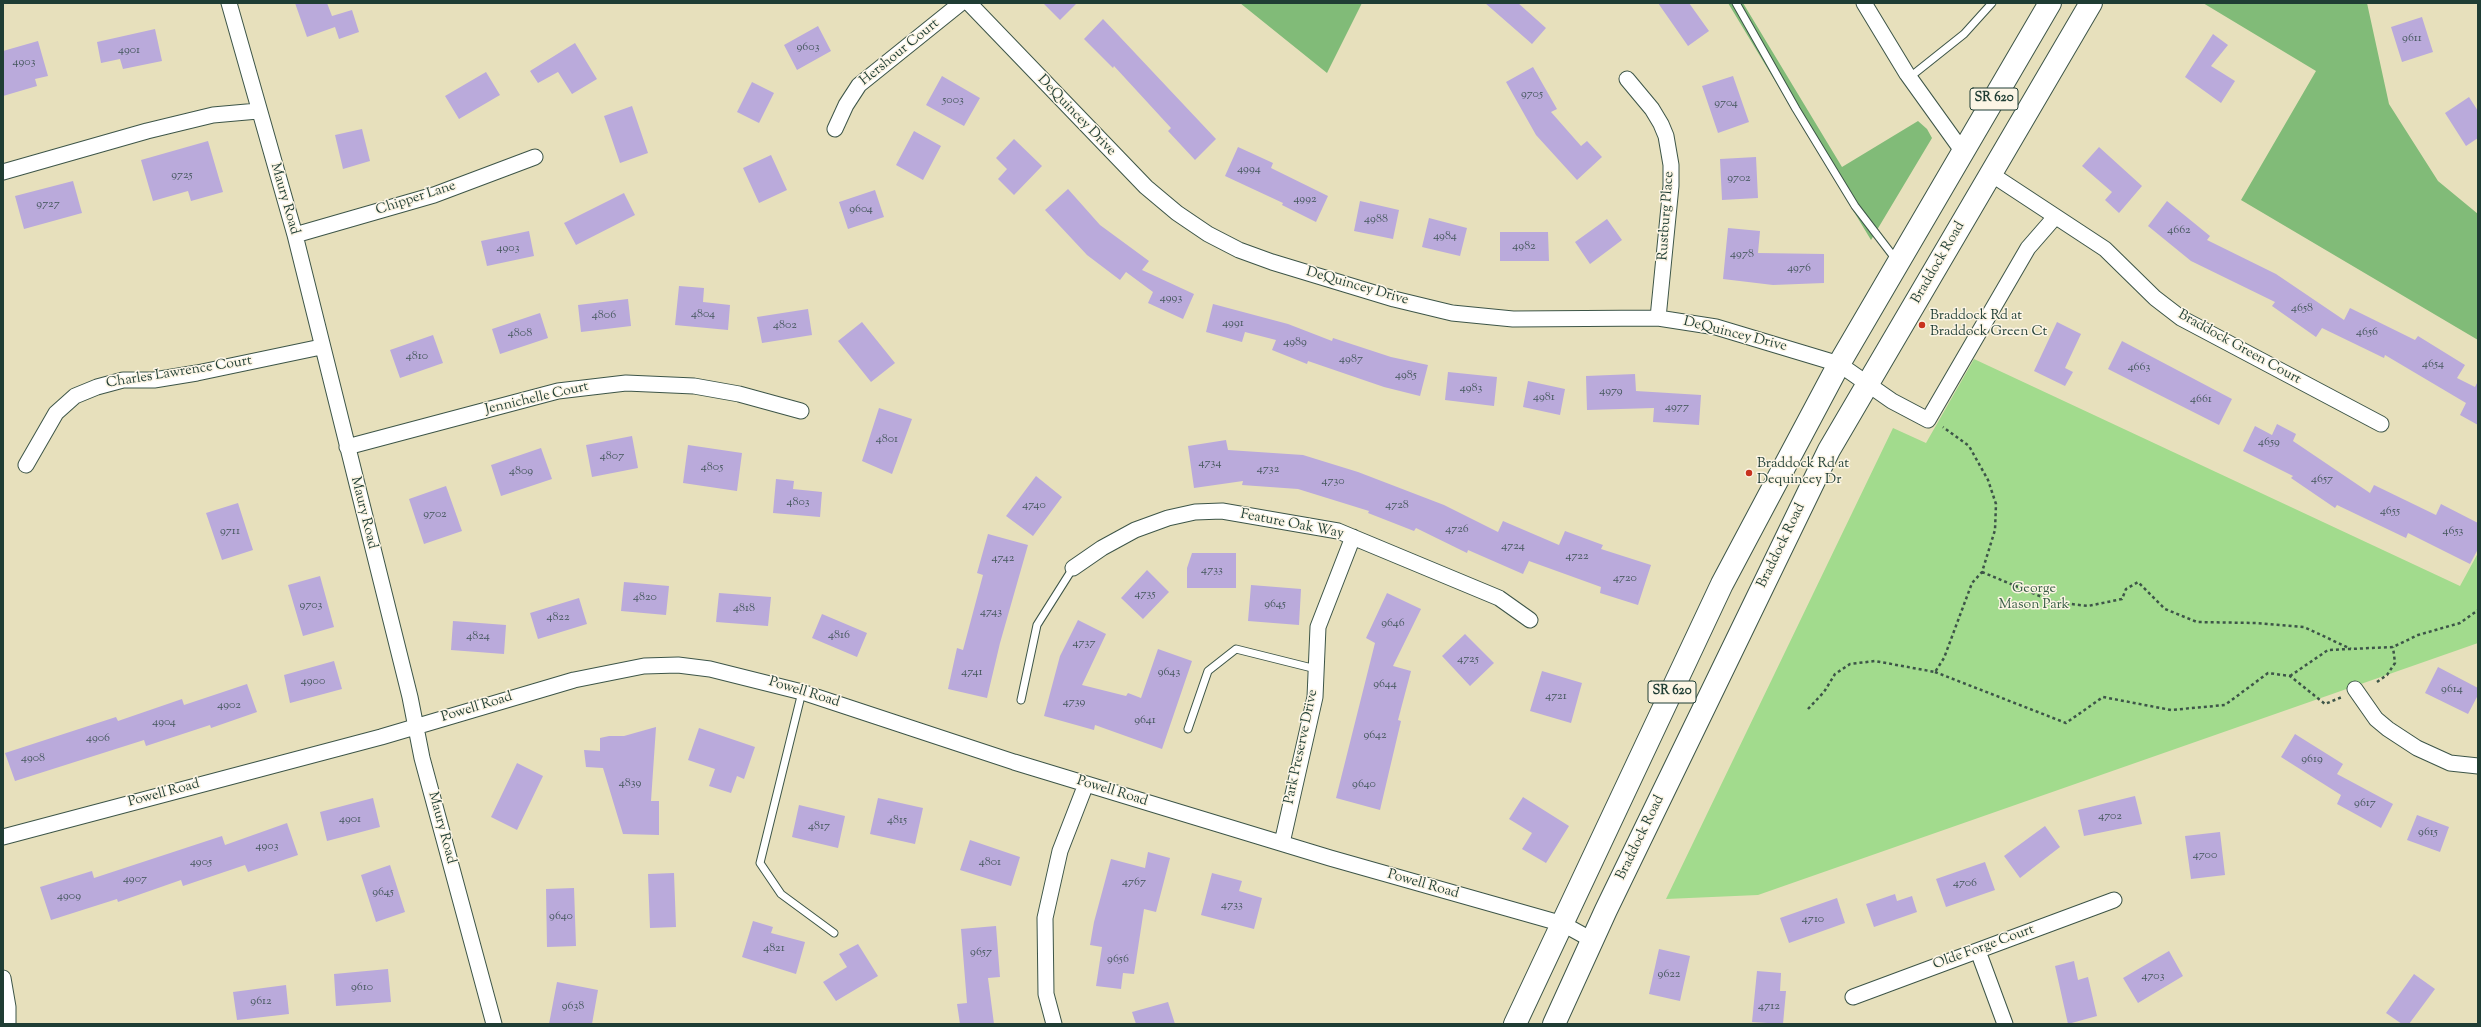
<!DOCTYPE html>
<style>
body{margin:0}
#map{position:relative;width:2481px;height:1027px;overflow:hidden;background:#e7e0bc;font-family:"Sorts Mill Goudy",serif}
canvas{display:block}
.frame{position:absolute;inset:0;border:4px solid #1f3d34;pointer-events:none}
</style>
<div id="map">
<canvas width="2481" height="1027"></canvas>
<div class="frame"></div>
</div>
<script>
const g = document.querySelector('canvas').getContext('2d');
g.lineJoin = 'round';
function fill(path, color) {
  g.fillStyle = color;
  g.fill(path, 'evenodd');
}
function toPath(rows) {
  const path = new Path2D();
  for (const r of rows) {
    path.moveTo(r[0], r[1]);
    for (let i = 2; i < r.length; i += 2) path.lineTo(r[i], r[i + 1]);
  }
  return path;
}
function strokePath(path, color, width, dash) {
  g.strokeStyle = color;
  g.lineWidth = width;
  g.lineCap = dash ? 'butt' : 'round';
  g.setLineDash(dash || []);
  g.stroke(path);
}
function write(font, color, halo, rows, align = 'center') {
  g.font = font + ' "Sorts Mill Goudy",serif';
  g.lineWidth = 3;
  g.setLineDash([]);
  g.textBaseline = 'middle';
  g.strokeStyle = halo;
  g.fillStyle = color;
  for (const [text, x, y, turn = 0] of rows) {
    g.save();
    g.translate(x, y);
    g.rotate((+turn || 0) * Math.PI / 180);
    g.textAlign = isNaN(turn) ? turn : align;
    if (halo) g.strokeText(text, 0, 0);
    g.fillText(text, 0, 0);
    g.restore();
  }
}
const green = toPath([
 [1974,359,2460,586,2478,553,2478,643,1758,895,1666,899,1893,428,1926,443]
]);
const forest = toPath([
 [1240,3,1362,3,1327,73],
 [1728,3,1743,3,1842,167,1918,121,1927,129,1932,138,1871,240],
 [2203,3,2367,3,2389,104,2438,181,2478,214,2478,340,2241,200,2316,71]
]);
const building = toPath([
 [295,3,327,3,332,16,352,10,359,32,339,39,335,27,307,37],
 [1043,3,1077,3,1060,20],
 [1485,3,1518,3,1546,28,1532,44],
 [1658,3,1689,3,1709,31,1688,46],
 [2422,17,2433,52,2402,62,2391,27],
 [1103,19,1216,139,1195,160,1168,131,1171,128,1114,66,1113,68,1084,39],
 [818,26,831,51,797,70,784,45],
 [155,29,162,61,123,69,120,59,101,63,97,42],
 [2213,34,2228,45,2211,66,2235,81,2221,103,2185,77],
 [38,41,48,76,35,79,37,86,3,96,3,51],
 [575,43,597,79,572,94,558,72,538,83,530,71],
 [1533,67,1557,109,1551,112,1581,146,1587,141,1602,157,1577,180,1536,135,1506,82],
 [486,72,500,95,459,119,445,96],
 [942,76,980,98,964,126,926,105],
 [1733,76,1749,122,1718,133,1702,86],
 [752,82,774,93,759,123,737,112],
 [2469,97,2478,111,2478,138,2466,146,2445,113],
 [632,106,648,153,620,163,604,116],
 [362,129,370,161,343,169,335,135],
 [914,131,941,146,923,180,896,165],
 [1014,139,1042,166,1014,195,998,179,1007,169,996,158],
 [208,141,223,192,191,201,188,191,153,201,141,160],
 [1238,147,1273,163,1271,168,1328,196,1316,222,1282,205,1283,203,1225,176],
 [2099,147,2142,186,2119,213,2105,200,2112,192,2082,166],
 [771,155,787,190,759,203,743,168],
 [1756,157,1758,198,1722,200,1720,159],
 [73,181,82,213,24,229,15,196],
 [1068,189,1100,225,1149,261,1142,270,1194,294,1183,319,1148,303,1153,292,1126,272,1120,280,1087,255,1045,210],
 [875,190,884,217,848,229,839,202],
 [624,193,635,215,576,245,564,223],
 [1360,201,1399,210,1393,239,1354,231],
 [2167,201,2210,236,2207,240,2276,274,2344,320,2350,308,2415,340,2418,336,2465,365,2457,378,2475,387,2478,381,2478,425,2460,415,2466,403,2385,355,2384,358,2322,328,2316,337,2272,306,2275,302,2191,261,2148,226],
 [1429,218,1467,228,1460,256,1422,247],
 [1607,219,1622,240,1590,264,1575,242],
 [1728,228,1760,231,1758,253,1824,254,1824,283,1773,285,1723,279],
 [529,231,534,256,487,266,481,241],
 [1500,232,1548,232,1549,261,1500,261],
 [679,286,704,288,703,302,730,305,728,330,675,325],
 [628,299,631,326,581,332,578,305],
 [1213,304,1288,324,1332,341,1333,338,1391,357,1428,365,1420,396,1384,387,1308,361,1307,364,1272,350,1276,340,1245,332,1242,342,1206,332],
 [808,309,812,335,762,343,757,317],
 [540,313,548,338,500,354,492,329],
 [862,322,895,363,871,382,838,341],
 [2057,322,2081,334,2065,368,2073,372,2065,386,2034,371],
 [433,335,443,363,400,378,390,350],
 [2122,341,2232,399,2219,425,2108,369],
 [1448,372,1497,377,1494,406,1445,400],
 [1635,374,1636,391,1701,395,1699,425,1653,422,1654,408,1587,410,1586,376],
 [1528,381,1565,389,1560,415,1523,407],
 [879,408,912,419,892,474,862,461],
 [2277,424,2296,434,2293,441,2370,493,2374,485,2436,515,2441,504,2478,523,2478,549,2470,564,2408,533,2406,538,2337,505,2335,508,2291,478,2293,476,2243,451,2255,426,2272,435],
 [632,436,638,468,592,477,586,445],
 [1226,440,1228,450,1303,455,1358,472,1444,505,1498,532,1503,521,1559,545,1565,531,1603,545,1601,549,1651,565,1638,605,1600,593,1601,587,1529,561,1523,574,1468,550,1467,553,1416,528,1414,531,1368,513,1369,511,1298,489,1242,485,1243,481,1194,488,1188,446],
 [688,445,742,453,737,491,683,483],
 [541,448,552,479,501,496,491,465],
 [1036,476,1062,497,1033,536,1006,516],
 [776,479,794,481,793,489,822,492,820,517,773,513],
 [446,486,462,531,424,544,409,499],
 [238,503,253,550,222,560,206,513],
 [988,534,1028,545,1000,643,987,698,948,689,957,648,963,650,983,575,977,573],
 [1192,553,1236,553,1236,588,1187,588,1187,568],
 [1147,570,1169,592,1143,619,1121,598],
 [320,576,334,627,303,636,288,585],
 [624,582,669,586,666,615,621,611],
 [1251,585,1301,589,1299,625,1248,621],
 [719,593,771,597,768,626,716,622],
 [1387,593,1421,609,1393,666,1411,671,1398,720,1401,721,1380,810,1336,798,1375,643,1366,638],
 [579,598,587,624,538,639,530,613],
 [822,614,867,633,857,657,812,638],
 [1078,620,1106,634,1082,685,1126,696,1128,693,1141,698,1158,649,1192,661,1162,749,1095,725,1094,730,1044,716,1060,656],
 [453,621,506,625,504,654,451,650],
 [1465,634,1494,663,1470,686,1442,656],
 [334,661,342,689,290,703,284,675],
 [2438,667,2478,688,2478,695,2468,714,2425,693],
 [1542,671,1582,683,1571,723,1530,711],
 [247,684,257,712,211,728,210,725,146,746,144,740,15,781,5,753,116,717,118,721,182,699,184,705],
 [656,727,651,801,659,801,659,835,623,834,603,768,586,767,584,750,600,751,600,738,609,736,624,736],
 [699,728,755,747,744,779,737,776,731,793,709,786,715,769,688,760],
 [2295,734,2343,764,2337,774,2393,804,2381,828,2337,804,2341,795,2281,757],
 [517,763,543,776,517,830,491,817],
 [2135,796,2142,824,2084,836,2078,810],
 [1523,797,1569,826,1546,863,1522,849,1532,833,1509,819],
 [373,798,380,827,327,841,320,812],
 [878,798,923,808,915,844,870,834],
 [799,805,845,816,838,848,792,837],
 [2417,815,2449,827,2440,852,2407,840],
 [287,823,298,855,248,872,245,865,183,886,181,880,118,902,117,899,51,920,40,887,92,871,94,878,222,836,225,845],
 [2045,826,2060,847,2020,878,2004,856],
 [2220,832,2225,875,2191,879,2185,836],
 [970,840,1020,857,1011,886,960,870],
 [1148,852,1170,858,1156,912,1144,909,1134,974,1123,973,1121,989,1096,986,1102,947,1090,945,1094,922,1111,859,1145,868],
 [1985,862,1995,890,1946,907,1936,879],
 [390,865,405,912,376,922,361,875],
 [674,873,676,927,650,928,648,874],
 [1212,873,1242,881,1239,891,1262,898,1254,929,1201,915],
 [574,888,576,946,547,947,546,889],
 [1895,894,1897,901,1912,896,1917,912,1874,927,1866,904],
 [1837,898,1845,923,1789,943,1780,918],
 [753,921,773,927,771,933,805,942,796,974,742,957],
 [996,926,1000,977,988,978,994,1024,960,1024,957,1004,967,1003,961,929],
 [858,944,878,976,836,1001,823,982,847,967,839,954],
 [1659,949,1690,956,1680,1001,1649,994],
 [2169,951,2183,976,2138,1003,2123,978],
 [2074,961,2078,980,2088,977,2097,1016,2068,1024,2055,966],
 [388,969,391,1002,336,1006,334,974],
 [1757,971,1781,973,1780,991,1786,991,1783,1024,1752,1022],
 [2414,974,2435,989,2409,1024,2402,1024,2386,1013],
 [557,982,598,990,592,1024,549,1024],
 [286,985,289,1014,237,1020,233,992],
 [1168,1002,1175,1024,1136,1024,1132,1012]
]);
const path = toPath([
 [1982,572,2054,602,2088,606,2122,599,2126,589,2138,582,2165,609,2197,622,2256,623,2304,627,2351,649],
 [1935,672,2066,723,2103,697,2171,710,2225,705,2268,673,2290,676,2325,704,2342,697],
 [2290,676,2328,650,2393,647,2418,635,2460,623,2478,610],
 [2377,682,2387,675,2395,663,2393,647],
 [1808,709,1824,692,1835,674,1850,664,1875,661,1935,672,1944,658,1972,583,1982,572,1995,530,1996,504,1988,480,1969,446,1943,427]
]);
const lane = toPath([
 [1736,3,1796,109,1855,206,1897,261],
 [1910,77,1964,34,1992,3],
 [802,692,760,863,781,894,834,933],
 [1021,700,1037,625,1073,568],
 [1188,729,1208,671,1236,649,1316,669]
]);
const street = toPath([
 [229,3,295,235,410,697,422,758,494,1024],
 [969,3,1146,187,1177,213,1208,234,1239,250,1272,262,1394,299,1452,313,1513,319,1658,318,1716,327,1839,364,1892,401,1928,420,2028,248,2055,217],
 [1864,3,1907,74,1963,152],
 [1627,79,1652,109,1661,124,1666,136,1671,165,1671,186,1658,318],
 [835,129,846,105,859,85,961,3],
 [3,172,147,131,213,115,258,111],
 [1991,174,2105,249,2155,298,2181,318,2381,424],
 [295,235,434,195,535,157],
 [347,447,558,391,626,383,694,386,739,394,801,411],
 [26,465,56,413,75,396,97,387,123,380,154,380,197,373,321,347],
 [1073,568,1102,548,1135,530,1168,518,1195,512,1222,511,1338,531,1499,598,1530,620],
 [2355,689,2376,719,2388,729,2417,748,2450,763,2478,766],
 [3,837,381,737,574,680,644,666,678,665,710,669,802,692,1014,762,1330,858,1563,924,1592,940],
 [1282,843,1315,697,1318,627,1353,537],
 [1978,951,2005,1024],
 [3,978,8,1007,8,1024],
 [1853,997,2114,900],
 [1054,1024,1046,994,1045,918,1060,851,1086,784]
]);
const primary = toPath([
 [1515,1024,1722,584,1839,364,2050,3],
 [1554,1024,1606,910,1829,450,2091,3]
]);
const markers = [
 [1922,325,4,"#c8321e"],
 [1749,473,4,"#c8321e"]
];
const numberNames = [
 ["9611",2412,39],
 ["9603",808,48],
 ["4901",129,51],
 ["4903",24,63],
 ["9705",1532,95],
 ["5003",953,101],
 ["9704",1726,104],
 ["4994",1249,170],
 ["9725",182,176],
 ["9702",1739,179],
 ["4992",1305,200],
 ["9727",48,205],
 ["9604",861,210],
 ["4988",1376,220],
 ["4662",2179,231],
 ["4984",1445,237],
 ["4982",1524,247],
 ["4903",508,249],
 ["4978",1742,255],
 ["4976",1799,269],
 ["4993",1171,299],
 ["4658",2302,309],
 ["4804",703,315],
 ["4806",604,316],
 ["4991",1233,324],
 ["4802",785,326],
 ["4656",2367,333],
 ["4808",520,334],
 ["4989",1295,343],
 ["4810",417,357],
 ["4987",1351,360],
 ["4654",2433,365],
 ["4663",2139,368],
 ["4985",1406,376],
 ["4983",1471,389],
 ["4979",1611,392],
 ["4981",1544,398],
 ["4661",2201,400],
 ["4977",1677,408],
 ["4801",887,440],
 ["4659",2269,443],
 ["4807",612,457],
 ["4734",1210,464],
 ["4805",712,468],
 ["4732",1268,470],
 ["4809",521,472],
 ["4657",2322,480],
 ["4730",1333,482],
 ["4803",798,503],
 ["4740",1034,506],
 ["4728",1397,506],
 ["4655",2390,512],
 ["9702",435,515],
 ["4726",1457,530],
 ["9711",230,532],
 ["4653",2453,532],
 ["4724",1513,547],
 ["4722",1577,557],
 ["4742",1003,559],
 ["4733",1212,571],
 ["4720",1625,579],
 ["4735",1145,595],
 ["4820",645,598],
 ["9645",1275,605],
 ["9703",311,606],
 ["4818",744,609],
 ["4743",991,613],
 ["4822",558,618],
 ["9646",1393,624],
 ["4816",839,636],
 ["4824",478,637],
 ["4737",1084,644],
 ["4725",1468,660],
 ["4741",972,673],
 ["9643",1169,673],
 ["4900",313,682],
 ["9644",1385,685],
 ["9614",2452,690],
 ["4721",1556,697],
 ["4739",1074,703],
 ["4902",229,706],
 ["9641",1145,721],
 ["4904",164,723],
 ["9642",1375,736],
 ["4906",98,739],
 ["4908",33,759],
 ["9619",2312,760],
 ["4839",630,784],
 ["9640",1364,785],
 ["9617",2365,804],
 ["4702",2110,817],
 ["4901",350,820],
 ["4815",897,821],
 ["4817",819,827],
 ["9615",2428,833],
 ["4903",267,847],
 ["4700",2205,856],
 ["4905",201,863],
 ["4801",990,863],
 ["4907",135,880],
 ["4767",1134,883],
 ["4706",1965,884],
 ["9645",383,893],
 ["4909",69,897],
 ["4733",1232,906],
 ["9640",561,917],
 ["4710",1813,920],
 ["4821",774,949],
 ["9657",981,953],
 ["9656",1118,960],
 ["9622",1669,975],
 ["4703",2153,977],
 ["9610",362,988],
 ["9612",261,1002],
 ["9638",573,1007],
 ["4712",1769,1007]
];
const shields = [
 [1994,99,48],
 [1672,692,48]
];
const shieldNames = [
 ["SR 620",1994,99],
 ["SR 620",1672,692]
];
const streetNames = [
 ["Hershour Court",900,53,-39],
 ["DeQuincey Drive",1076,116,46],
 ["Maury Road",284,199,74],
 ["Chipper Lane",416,199,-18],
 ["Rustburg Place",1667,216,-86],
 ["Braddock Road",1939,263,-60],
 ["DeQuincey Drive",1357,287,16],
 ["DeQuincey Drive",1735,335,14],
 ["Braddock Green Court",2239,348,29],
 ["Charles Lawrence Court",179,373,-9],
 ["Jennichelle Court",537,399,-13],
 ["Maury Road",363,513,76],
 ["Feature Oak Way",1292,525,11],
 ["Braddock Road",1782,546,-64],
 ["Powell Road",804,693,17],
 ["Powell Road",477,708,-17],
 ["Park Preserve Drive",1302,747,-78],
 ["Powell Road",1112,792,17],
 ["Powell Road",164,794,-15],
 ["Maury Road",441,828,75],
 ["Braddock Road",1641,838,-64],
 ["Powell Road",1423,885,16],
 ["Olde Forge Court",1984,948,-20]
];
const poiNames = [
 ["Braddock Rd at",1930,317],
 ["Braddock Green Ct",1930,333],
 ["Braddock Rd at",1757,465],
 ["Dequincey Dr",1757,481]
];
const parkNames = [
 ["George",2034,590],
 ["Mason Park",2034,606]
];
fill(green, '#a2db8d');
fill(forest, '#81bb78');
fill(building, '#baaadb');
strokePath(lane, '#3d5548', 9);
strokePath(street, '#3d5548', 17);
strokePath(primary, '#3d5548', 24);
strokePath(path, '#3d5548', 2.5, [3, 3]);
strokePath(lane, '#fff', 7);
strokePath(street, '#fff', 15);
strokePath(primary, '#fff', 22);
for (const [x, y, r, color] of markers) {
  const dot = new Path2D();
  dot.arc(x, y, r, 0, 2 * Math.PI);
  g.fillStyle = color;
  g.fill(dot);
  strokePath(dot, '#fcf5e5', 1.5);
}
write('12px', '#46585e', null, numberNames);
for (const [x, y, w] of shields) {
  const box = new Path2D();
  box.roundRect(x - w / 2, y - 11, w, 22, 3);
  g.fillStyle = '#fcf5e5';
  g.fill(box);
  strokePath(box, '#1f3d34', 1);
}
write('bold 13px', '#1f3d34', null, shieldNames);
write('14px', '#1f3d34', '#fcf5e5', streetNames);
write('14px', '#1f3d34', '#fcf5e5', poiNames, 'left');
write('14px', '#395d46', '#fcf5e5', parkNames);
</script>
